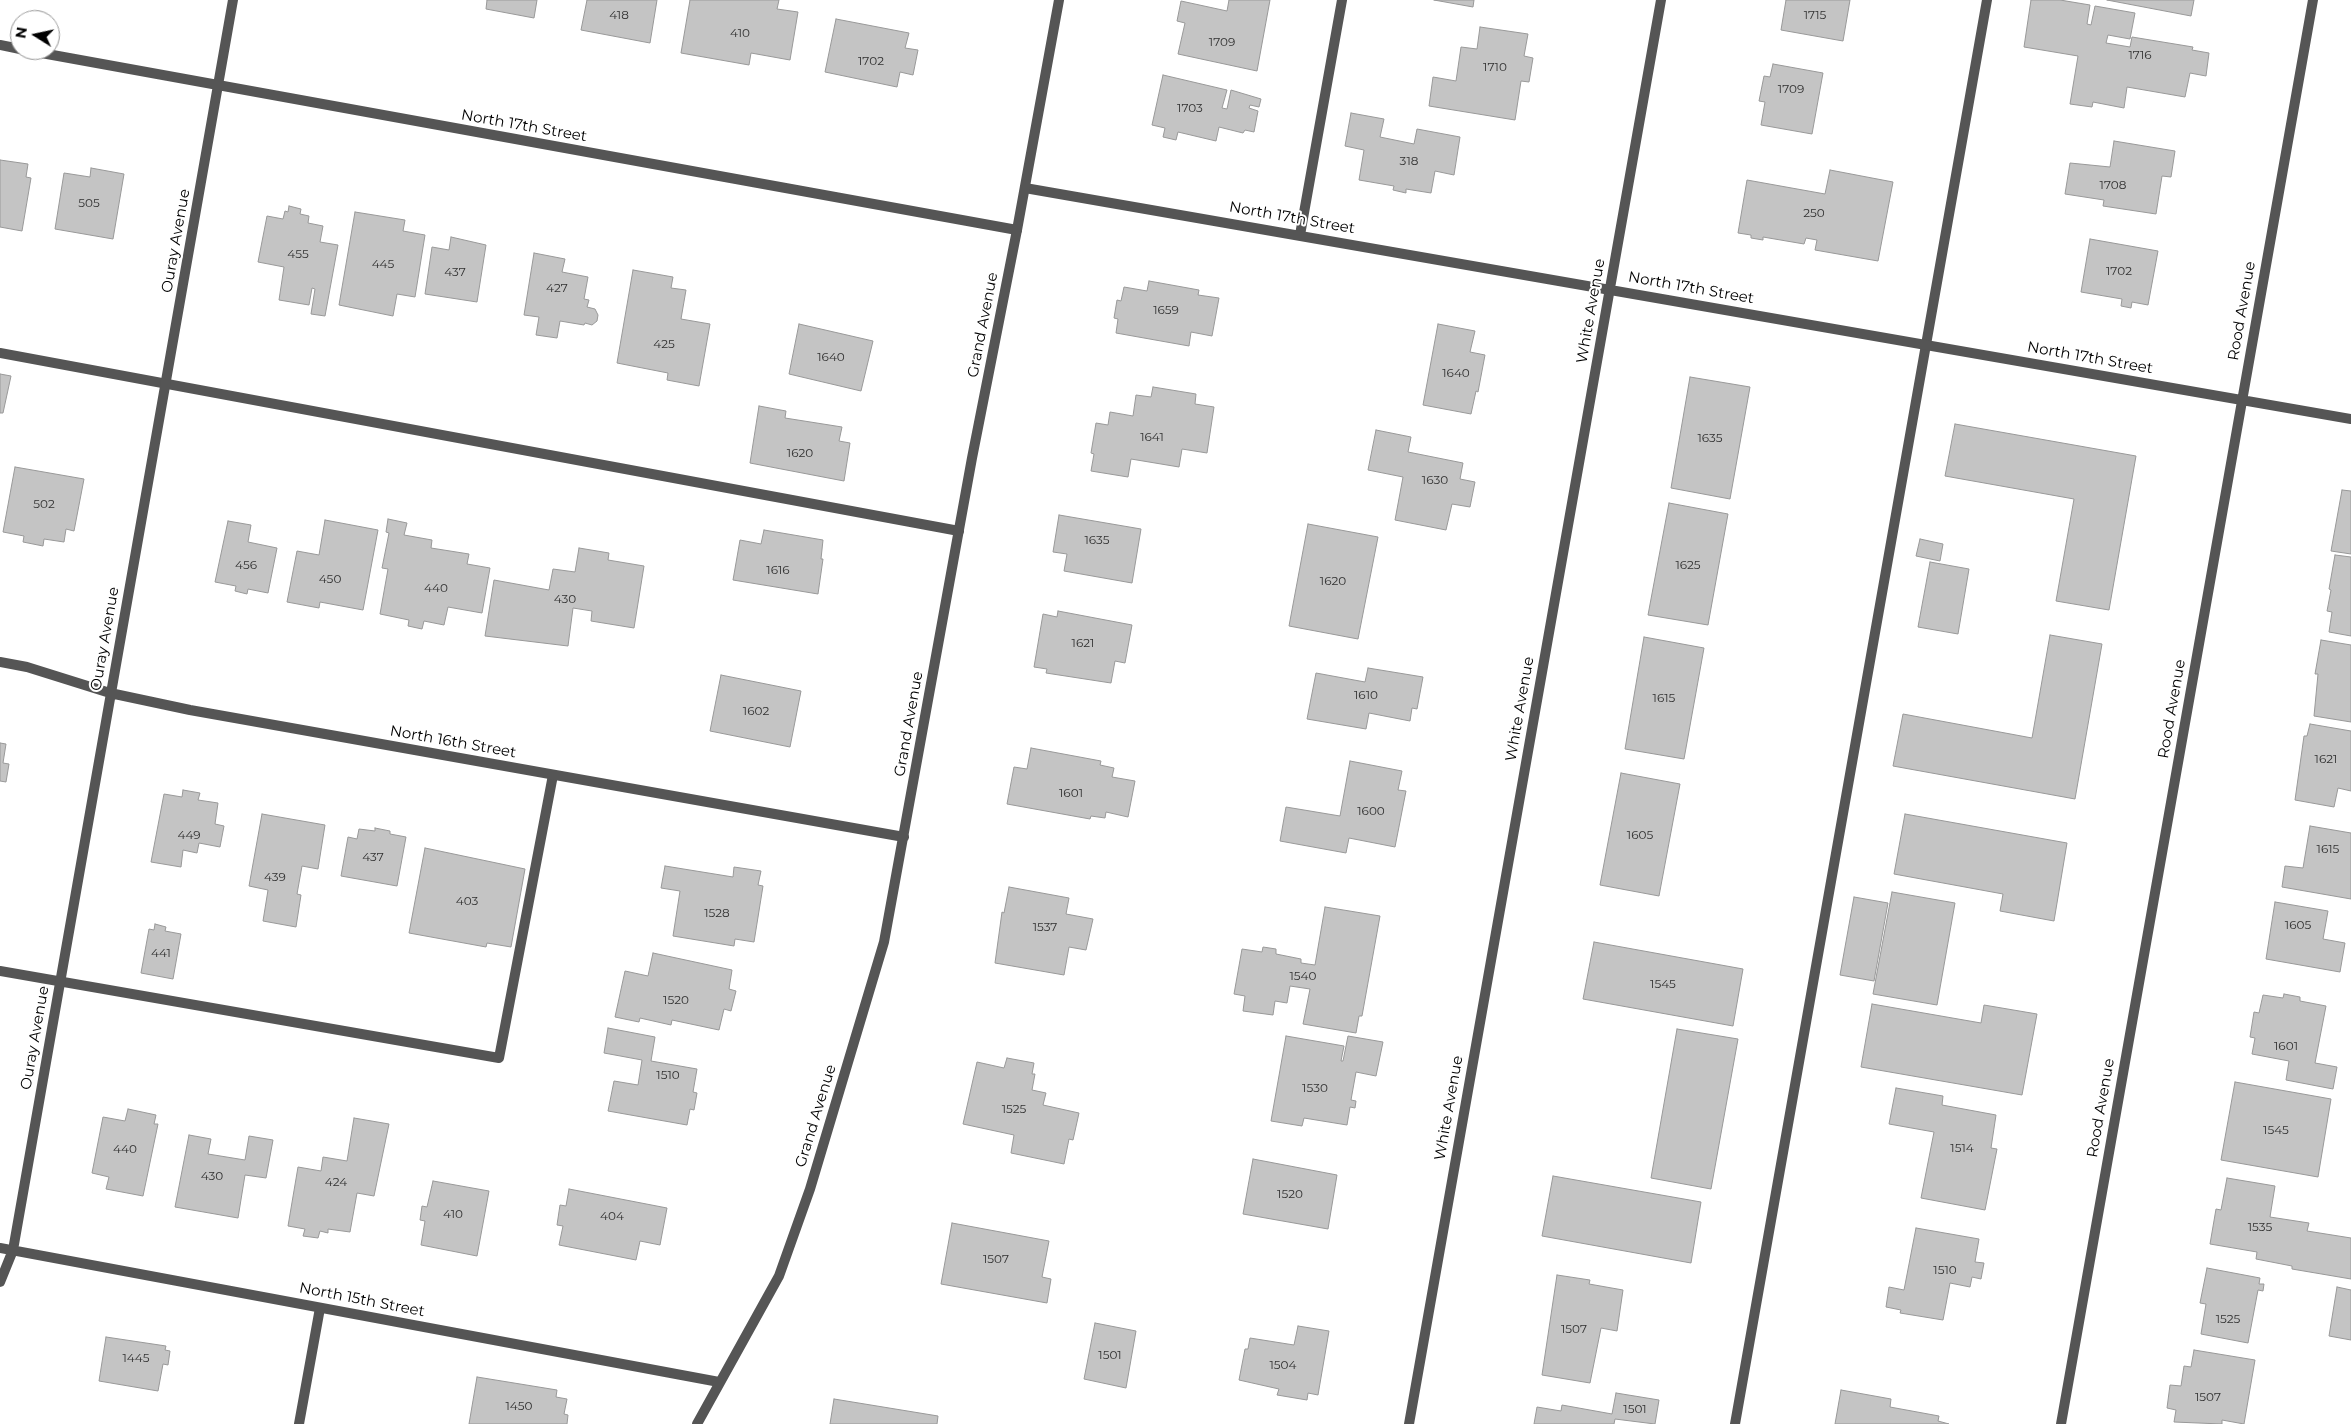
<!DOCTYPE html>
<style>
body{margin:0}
#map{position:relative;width:2351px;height:1424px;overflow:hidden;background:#fff;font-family:Montserrat,sans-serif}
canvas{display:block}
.north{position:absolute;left:10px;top:10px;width:50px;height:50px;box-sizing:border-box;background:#fff;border:1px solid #999;border-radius:50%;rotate:280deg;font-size:14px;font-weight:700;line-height:20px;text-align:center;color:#000}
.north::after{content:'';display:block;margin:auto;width:18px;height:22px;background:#000;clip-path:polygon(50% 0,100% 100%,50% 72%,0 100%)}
</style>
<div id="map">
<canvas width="2351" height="1424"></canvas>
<div class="north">N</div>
</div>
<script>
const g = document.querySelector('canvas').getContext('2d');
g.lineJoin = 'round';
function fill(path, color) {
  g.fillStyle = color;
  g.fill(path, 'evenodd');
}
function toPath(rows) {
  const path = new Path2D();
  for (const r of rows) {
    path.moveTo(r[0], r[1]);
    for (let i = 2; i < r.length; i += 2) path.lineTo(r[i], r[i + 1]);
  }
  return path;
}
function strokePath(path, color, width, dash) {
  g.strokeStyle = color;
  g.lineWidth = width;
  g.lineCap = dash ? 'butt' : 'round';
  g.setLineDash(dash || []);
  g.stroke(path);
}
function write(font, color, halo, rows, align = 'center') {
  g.font = font + ' Montserrat,sans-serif';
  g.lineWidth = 4;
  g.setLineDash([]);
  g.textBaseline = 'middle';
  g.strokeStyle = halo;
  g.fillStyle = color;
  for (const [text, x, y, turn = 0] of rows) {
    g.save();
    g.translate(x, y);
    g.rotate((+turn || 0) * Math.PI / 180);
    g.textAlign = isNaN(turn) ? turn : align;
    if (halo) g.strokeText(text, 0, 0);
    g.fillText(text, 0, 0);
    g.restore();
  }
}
const building = toPath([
 [487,0,537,0,534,18,486,9,487,0],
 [587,0,657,0,650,43,581,30,587,0],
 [690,0,779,0,777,9,798,12,790,60,751,53,749,65,681,53,690,0],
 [1229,0,1270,0,1257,71,1178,54,1185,23,1177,21,1181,1,1227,11,1229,0],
 [1434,0,1474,0,1473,7,1434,0],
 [1786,0,1850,0,1843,41,1781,30,1786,0],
 [2031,0,2060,0,2090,5,2087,24,2091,25,2095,6,2135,13,2130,39,2108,35,2106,43,2130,47,2132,37,2193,47,2192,50,2209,53,2206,76,2190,73,2185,97,2127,87,2124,108,2093,102,2092,107,2070,104,2078,56,2024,47,2031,0],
 [2107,0,2194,0,2191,16,2107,0],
 [836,19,909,33,905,48,918,50,913,75,900,72,897,87,825,72,836,19],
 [1480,27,1528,34,1524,56,1533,58,1529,82,1521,81,1515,120,1429,106,1433,77,1456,81,1461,47,1477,49,1480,27],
 [1773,64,1823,73,1812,134,1761,125,1765,102,1759,101,1764,76,1770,77,1773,64],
 [1163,75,1227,90,1222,108,1227,109,1231,90,1261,99,1259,107,1250,105,1249,108,1258,111,1254,132,1245,130,1243,133,1219,127,1216,141,1178,132,1176,140,1163,137,1165,128,1152,125,1163,75],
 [1351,113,1384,119,1380,137,1414,144,1417,129,1460,137,1454,175,1435,171,1431,193,1406,189,1406,193,1393,190,1394,186,1359,180,1364,150,1345,146,1351,113],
 [2114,141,2175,151,2171,177,2162,176,2156,214,2103,206,2104,200,2065,194,2070,163,2110,167,2114,141],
 [0,160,28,164,26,177,31,178,22,231,0,227,0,160],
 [91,168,124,174,113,239,55,229,64,173,90,177,91,168],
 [1830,170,1893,182,1878,261,1815,250,1817,240,1806,238,1804,244,1763,237,1763,240,1751,238,1751,235,1738,233,1747,180,1825,194,1830,170],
 [289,206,301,209,300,214,309,216,308,223,323,226,320,242,338,245,325,316,311,314,315,289,312,288,309,305,279,300,284,267,258,262,267,216,283,219,285,211,288,212,289,206],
 [355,212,405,220,403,231,425,235,415,297,397,294,393,316,339,305,355,212],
 [451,237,486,245,477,302,425,294,432,247,449,250,451,237],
 [2090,239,2158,251,2148,305,2132,302,2131,308,2121,306,2122,299,2081,292,2090,239],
 [534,253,565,259,562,272,588,277,584,299,589,300,587,307,595,309,598,315,597,321,592,325,585,323,584,325,560,321,557,338,536,335,539,317,524,315,534,253],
 [633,270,673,277,671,288,686,290,681,319,710,324,699,386,667,380,668,373,617,363,633,270],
 [1149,281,1199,290,1198,295,1219,298,1212,336,1191,332,1189,346,1116,333,1118,319,1114,318,1117,300,1121,301,1124,287,1147,291,1149,281],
 [799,324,873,341,861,391,789,374,799,324],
 [1438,324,1475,331,1470,352,1485,355,1478,392,1476,391,1471,414,1423,405,1438,324],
 [0,374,11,376,3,413,0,413,0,374],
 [1690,377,1750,387,1730,499,1671,488,1690,377],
 [1153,387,1196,394,1195,404,1214,407,1207,453,1182,449,1179,467,1131,459,1128,477,1091,471,1094,454,1091,453,1096,423,1108,425,1110,412,1133,416,1136,395,1151,397,1153,387],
 [759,406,786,411,785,418,842,427,839,441,850,443,844,481,750,463,759,406],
 [1955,424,2136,456,2109,610,2056,601,2074,499,1945,476,1955,424],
 [1376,430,1411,437,1408,452,1463,463,1460,479,1475,482,1470,507,1452,504,1446,530,1395,520,1403,477,1368,470,1376,430],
 [15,467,84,479,74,531,66,529,64,542,44,539,43,546,23,542,24,536,3,532,15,467],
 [2342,490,2351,491,2351,554,2331,551,2342,490],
 [1669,503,1728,514,1708,625,1648,615,1669,503],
 [1059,515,1141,529,1132,583,1064,571,1067,554,1053,552,1059,515],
 [388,519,407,523,404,535,432,540,431,548,469,554,467,564,490,568,482,613,448,607,444,625,424,621,422,629,408,626,409,620,380,614,388,569,382,568,389,533,386,532,388,519],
 [325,520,378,530,363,610,320,602,319,608,287,602,297,551,319,555,325,520],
 [228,521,251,525,248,542,277,548,268,593,248,589,247,594,235,591,236,586,215,582,228,521],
 [1308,524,1378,537,1358,639,1289,626,1308,524],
 [764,530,823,540,821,559,823,559,818,594,733,580,740,540,761,544,764,530],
 [1920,539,1943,544,1940,561,1916,556,1920,539],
 [579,548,609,553,608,560,644,566,634,628,591,621,592,611,573,608,568,646,485,636,494,580,549,590,553,569,575,572,579,548],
 [2335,555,2351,557,2351,636,2329,632,2332,612,2327,611,2331,590,2329,589,2335,555],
 [1930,562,1969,569,1958,634,1918,627,1930,562],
 [1058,611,1132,625,1125,663,1115,661,1111,683,1046,673,1047,669,1034,667,1043,614,1057,617,1058,611],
 [2050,635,2102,644,2075,799,1893,766,1903,714,2032,738,2050,635],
 [1644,637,1704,648,1684,759,1625,749,1644,637],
 [2321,640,2351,645,2351,722,2314,716,2318,674,2315,674,2321,640],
 [1368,668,1423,677,1417,709,1412,708,1410,721,1369,713,1366,729,1307,719,1316,673,1365,682,1368,668],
 [721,675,801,691,790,747,710,731,721,675],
 [2310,724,2351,731,2351,791,2338,788,2334,807,2295,800,2304,736,2307,736,2310,724],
 [0,743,6,744,3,763,9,764,6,782,0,781,0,743],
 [1031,748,1101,761,1100,765,1114,768,1112,777,1135,781,1128,817,1106,812,1105,818,1091,816,1090,819,1007,804,1014,767,1027,769,1031,748],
 [1350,761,1402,771,1398,790,1406,791,1395,847,1349,838,1346,853,1280,841,1286,807,1340,816,1350,761],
 [1621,773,1680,784,1659,896,1600,885,1621,773],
 [183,790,200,793,198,800,218,803,215,824,224,826,220,847,199,843,197,853,183,850,181,867,151,862,164,794,182,797,183,790],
 [262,814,325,825,318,869,302,866,297,894,301,895,296,927,263,921,268,890,249,886,262,814],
 [1905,814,2067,843,2054,921,2000,911,2003,894,1894,874,1905,814],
 [2310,826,2351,833,2351,899,2282,887,2285,866,2303,868,2310,826],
 [375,828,390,831,390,834,406,837,397,886,341,876,348,837,357,839,359,829,375,831,375,828],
 [425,848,525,869,511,947,487,943,486,947,409,933,425,848],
 [665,866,733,877,734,867,761,871,758,885,763,886,754,942,735,939,734,946,673,936,680,891,661,888,665,866],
 [1009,887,1069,898,1066,914,1093,919,1086,950,1069,947,1064,975,995,963,1002,912,1004,913,1009,887],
 [1892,892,1955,903,1937,1005,1873,994,1892,892],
 [1854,897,1888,903,1874,981,1840,975,1854,897],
 [2275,902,2328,911,2323,939,2345,943,2340,972,2266,959,2275,902],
 [1325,907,1380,916,1362,1016,1359,1016,1356,1033,1303,1024,1310,989,1290,986,1287,1003,1275,1001,1273,1015,1243,1011,1245,996,1234,994,1242,949,1262,952,1263,947,1276,949,1276,954,1301,959,1301,963,1315,965,1325,907],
 [155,924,166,927,165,931,181,934,173,979,141,973,149,929,154,930,155,924],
 [1594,942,1743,969,1733,1026,1583,999,1594,942],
 [653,953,732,970,729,989,736,991,731,1011,724,1009,719,1030,672,1020,671,1025,640,1018,639,1022,615,1017,625,971,648,976,653,953],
 [2284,994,2300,997,2300,1001,2326,1006,2315,1063,2337,1067,2333,1089,2286,1080,2289,1061,2252,1054,2255,1038,2250,1037,2254,1012,2259,1013,2263,995,2283,998,2284,994],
 [1872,1004,1981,1023,1984,1005,2037,1014,2022,1095,1861,1067,1872,1004],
 [608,1028,655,1037,651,1061,697,1069,693,1092,697,1093,694,1110,690,1109,687,1125,608,1111,614,1081,638,1085,642,1060,604,1053,608,1028],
 [1677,1029,1738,1039,1711,1189,1651,1178,1677,1029],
 [1286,1036,1344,1046,1341,1061,1343,1061,1348,1036,1383,1042,1376,1076,1356,1072,1351,1100,1356,1101,1355,1108,1350,1107,1347,1125,1304,1118,1302,1126,1271,1121,1286,1036],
 [1007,1058,1034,1063,1032,1074,1035,1074,1032,1090,1046,1093,1043,1105,1079,1113,1073,1140,1069,1139,1064,1164,1011,1153,1014,1135,963,1124,977,1062,1004,1068,1007,1058],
 [2235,1082,2331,1099,2318,1177,2221,1160,2235,1082],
 [1896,1088,1943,1096,1942,1105,1996,1115,1991,1148,1997,1149,1985,1210,1921,1198,1934,1132,1889,1124,1896,1088],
 [128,1109,156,1115,154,1124,158,1124,143,1196,106,1189,109,1177,92,1173,103,1117,125,1121,128,1109],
 [354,1118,389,1124,374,1196,357,1193,350,1232,328,1229,328,1233,320,1231,318,1238,303,1236,305,1229,288,1226,298,1167,321,1171,323,1157,347,1161,354,1118],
 [189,1135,211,1139,208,1154,245,1160,249,1136,273,1140,266,1178,245,1175,238,1218,175,1207,189,1135],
 [1253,1159,1337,1175,1328,1229,1243,1214,1253,1159],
 [1553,1176,1701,1202,1691,1263,1542,1236,1553,1176],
 [2227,1178,2275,1186,2270,1217,2309,1223,2307,1231,2351,1238,2351,1279,2292,1269,2292,1266,2256,1259,2257,1252,2210,1244,2216,1209,2221,1210,2227,1178],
 [433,1181,489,1191,477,1256,421,1245,425,1221,420,1220,422,1206,427,1207,433,1181],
 [569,1189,667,1208,660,1245,640,1241,636,1260,559,1245,563,1226,557,1225,560,1205,566,1206,569,1189],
 [952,1223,1049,1241,1042,1277,1051,1279,1047,1303,941,1284,952,1223],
 [1916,1228,1979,1239,1975,1262,1984,1263,1981,1279,1972,1277,1970,1287,1950,1283,1943,1320,1900,1313,1901,1310,1886,1307,1889,1287,1904,1290,1916,1228],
 [2207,1268,2260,1278,2259,1284,2264,1284,2263,1291,2258,1290,2248,1343,2201,1334,2206,1304,2200,1303,2207,1268],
 [1557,1275,1590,1280,1589,1284,1623,1290,1617,1331,1601,1328,1590,1383,1542,1375,1557,1275],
 [2337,1287,2351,1290,2351,1340,2329,1336,2337,1287],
 [1095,1323,1136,1331,1126,1388,1084,1379,1095,1323],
 [1298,1326,1329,1331,1318,1395,1308,1393,1307,1400,1277,1395,1279,1389,1239,1380,1245,1349,1248,1349,1250,1338,1294,1345,1298,1326],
 [106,1337,166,1346,165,1350,170,1351,168,1365,163,1364,158,1391,99,1381,106,1337],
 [2194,1350,2255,1360,2244,1424,2222,1420,2222,1424,2174,1422,2176,1410,2167,1408,2170,1385,2181,1386,2184,1366,2191,1367,2194,1350],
 [477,1377,557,1390,556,1397,567,1399,564,1414,568,1415,567,1424,469,1424,477,1377],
 [1841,1390,1891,1399,1890,1407,1939,1416,1938,1421,1949,1424,1835,1424,1841,1390],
 [1616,1393,1659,1400,1655,1424,1615,1419,1614,1424,1534,1424,1537,1407,1561,1411,1562,1405,1612,1414,1616,1393],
 [834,1399,938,1416,937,1424,830,1424,834,1399]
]);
const service = toPath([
 [1300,235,1342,0],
 [0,353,959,531],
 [0,971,499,1058,553,775],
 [299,1424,320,1308],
 [1735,1424,1987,0]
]);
const minor = toPath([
 [0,45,20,49],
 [25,50,1017,230],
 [1025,188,2351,419],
 [0,662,27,667,110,693,190,710,904,837],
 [0,1248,719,1382],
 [0,1282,13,1250,233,0],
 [1409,1424,1661,0],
 [2061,1424,2313,0]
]);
const tertiary = toPath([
 [697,1424,779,1276,810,1189,884,942,972,458,1017,230,1059,0]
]);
const numberNames = [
 ["418",619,15],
 ["1715",1815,15],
 ["410",740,33],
 ["1709",1222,42],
 ["1716",2140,55],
 ["1702",871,61],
 ["1710",1495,67],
 ["1709",1791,89],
 ["1703",1190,108],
 ["318",1409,161],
 ["1708",2113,185],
 ["505",89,203],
 ["250",1814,213],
 ["455",298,254],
 ["445",383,264],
 ["1702",2119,271],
 ["437",455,272],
 ["427",557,288],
 ["1659",1166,310],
 ["425",664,344],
 ["1640",831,357],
 ["1640",1456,373],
 ["1641",1152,437],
 ["1635",1710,438],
 ["1620",800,453],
 ["1630",1435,480],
 ["502",44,504],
 ["1635",1097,540],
 ["456",246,565],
 ["1625",1688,565],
 ["1616",778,570],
 ["450",330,579],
 ["1620",1333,581],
 ["440",436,588],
 ["430",565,599],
 ["1621",1083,643],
 ["1610",1366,695],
 ["1615",1664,698],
 ["1602",756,711],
 ["1621",2326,759],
 ["1601",1071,793],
 ["1600",1371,811],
 ["449",189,835],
 ["1605",1640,835],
 ["1615",2328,849],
 ["437",373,857],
 ["439",275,877],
 ["403",467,901],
 ["1528",717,913],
 ["1605",2298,925],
 ["1537",1045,927],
 ["441",161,953],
 ["1540",1303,976],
 ["1545",1663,984],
 ["1520",676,1000],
 ["1601",2286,1046],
 ["1510",668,1075],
 ["1530",1315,1088],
 ["1525",1014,1109],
 ["1545",2276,1130],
 ["1514",1962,1148],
 ["440",125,1149],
 ["430",212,1176],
 ["424",336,1182],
 ["1520",1290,1194],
 ["410",453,1214],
 ["404",612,1216],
 ["1535",2260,1227],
 ["1507",996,1259],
 ["1510",1945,1270],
 ["1525",2228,1319],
 ["1507",1574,1329],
 ["1501",1110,1355],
 ["1445",136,1358],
 ["1504",1283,1365],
 ["1507",2208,1397],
 ["1450",519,1406],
 ["1501",1635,1409]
];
const streetNames = [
 ["North 17th Street",524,126,10],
 ["North 17th Street",1292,218,10],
 ["Ouray Avenue",176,241,-80],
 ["North 17th Street",1691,288,10],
 ["White Avenue",1591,311,-80],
 ["Rood Avenue",2242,311,-80],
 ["Grand Avenue",983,325,-79],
 ["North 17th Street",2090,358,10],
 ["Ouray Avenue",105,639,-80],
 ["White Avenue",1520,709,-80],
 ["Rood Avenue",2172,709,-80],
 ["Grand Avenue",909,724,-80],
 ["North 16th Street",453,742,10],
 ["Ouray Avenue",35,1038,-80],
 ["White Avenue",1449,1108,-80],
 ["Rood Avenue",2101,1108,-80],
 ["Grand Avenue",816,1116,-73],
 ["North 15th Street",362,1300,11]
];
fill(building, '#c4c4c4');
strokePath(building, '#999', 1);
strokePath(service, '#555', 10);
strokePath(minor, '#555', 10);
strokePath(tertiary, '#555', 10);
write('12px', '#313131', null, numberNames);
write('15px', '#000', '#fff', streetNames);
</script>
